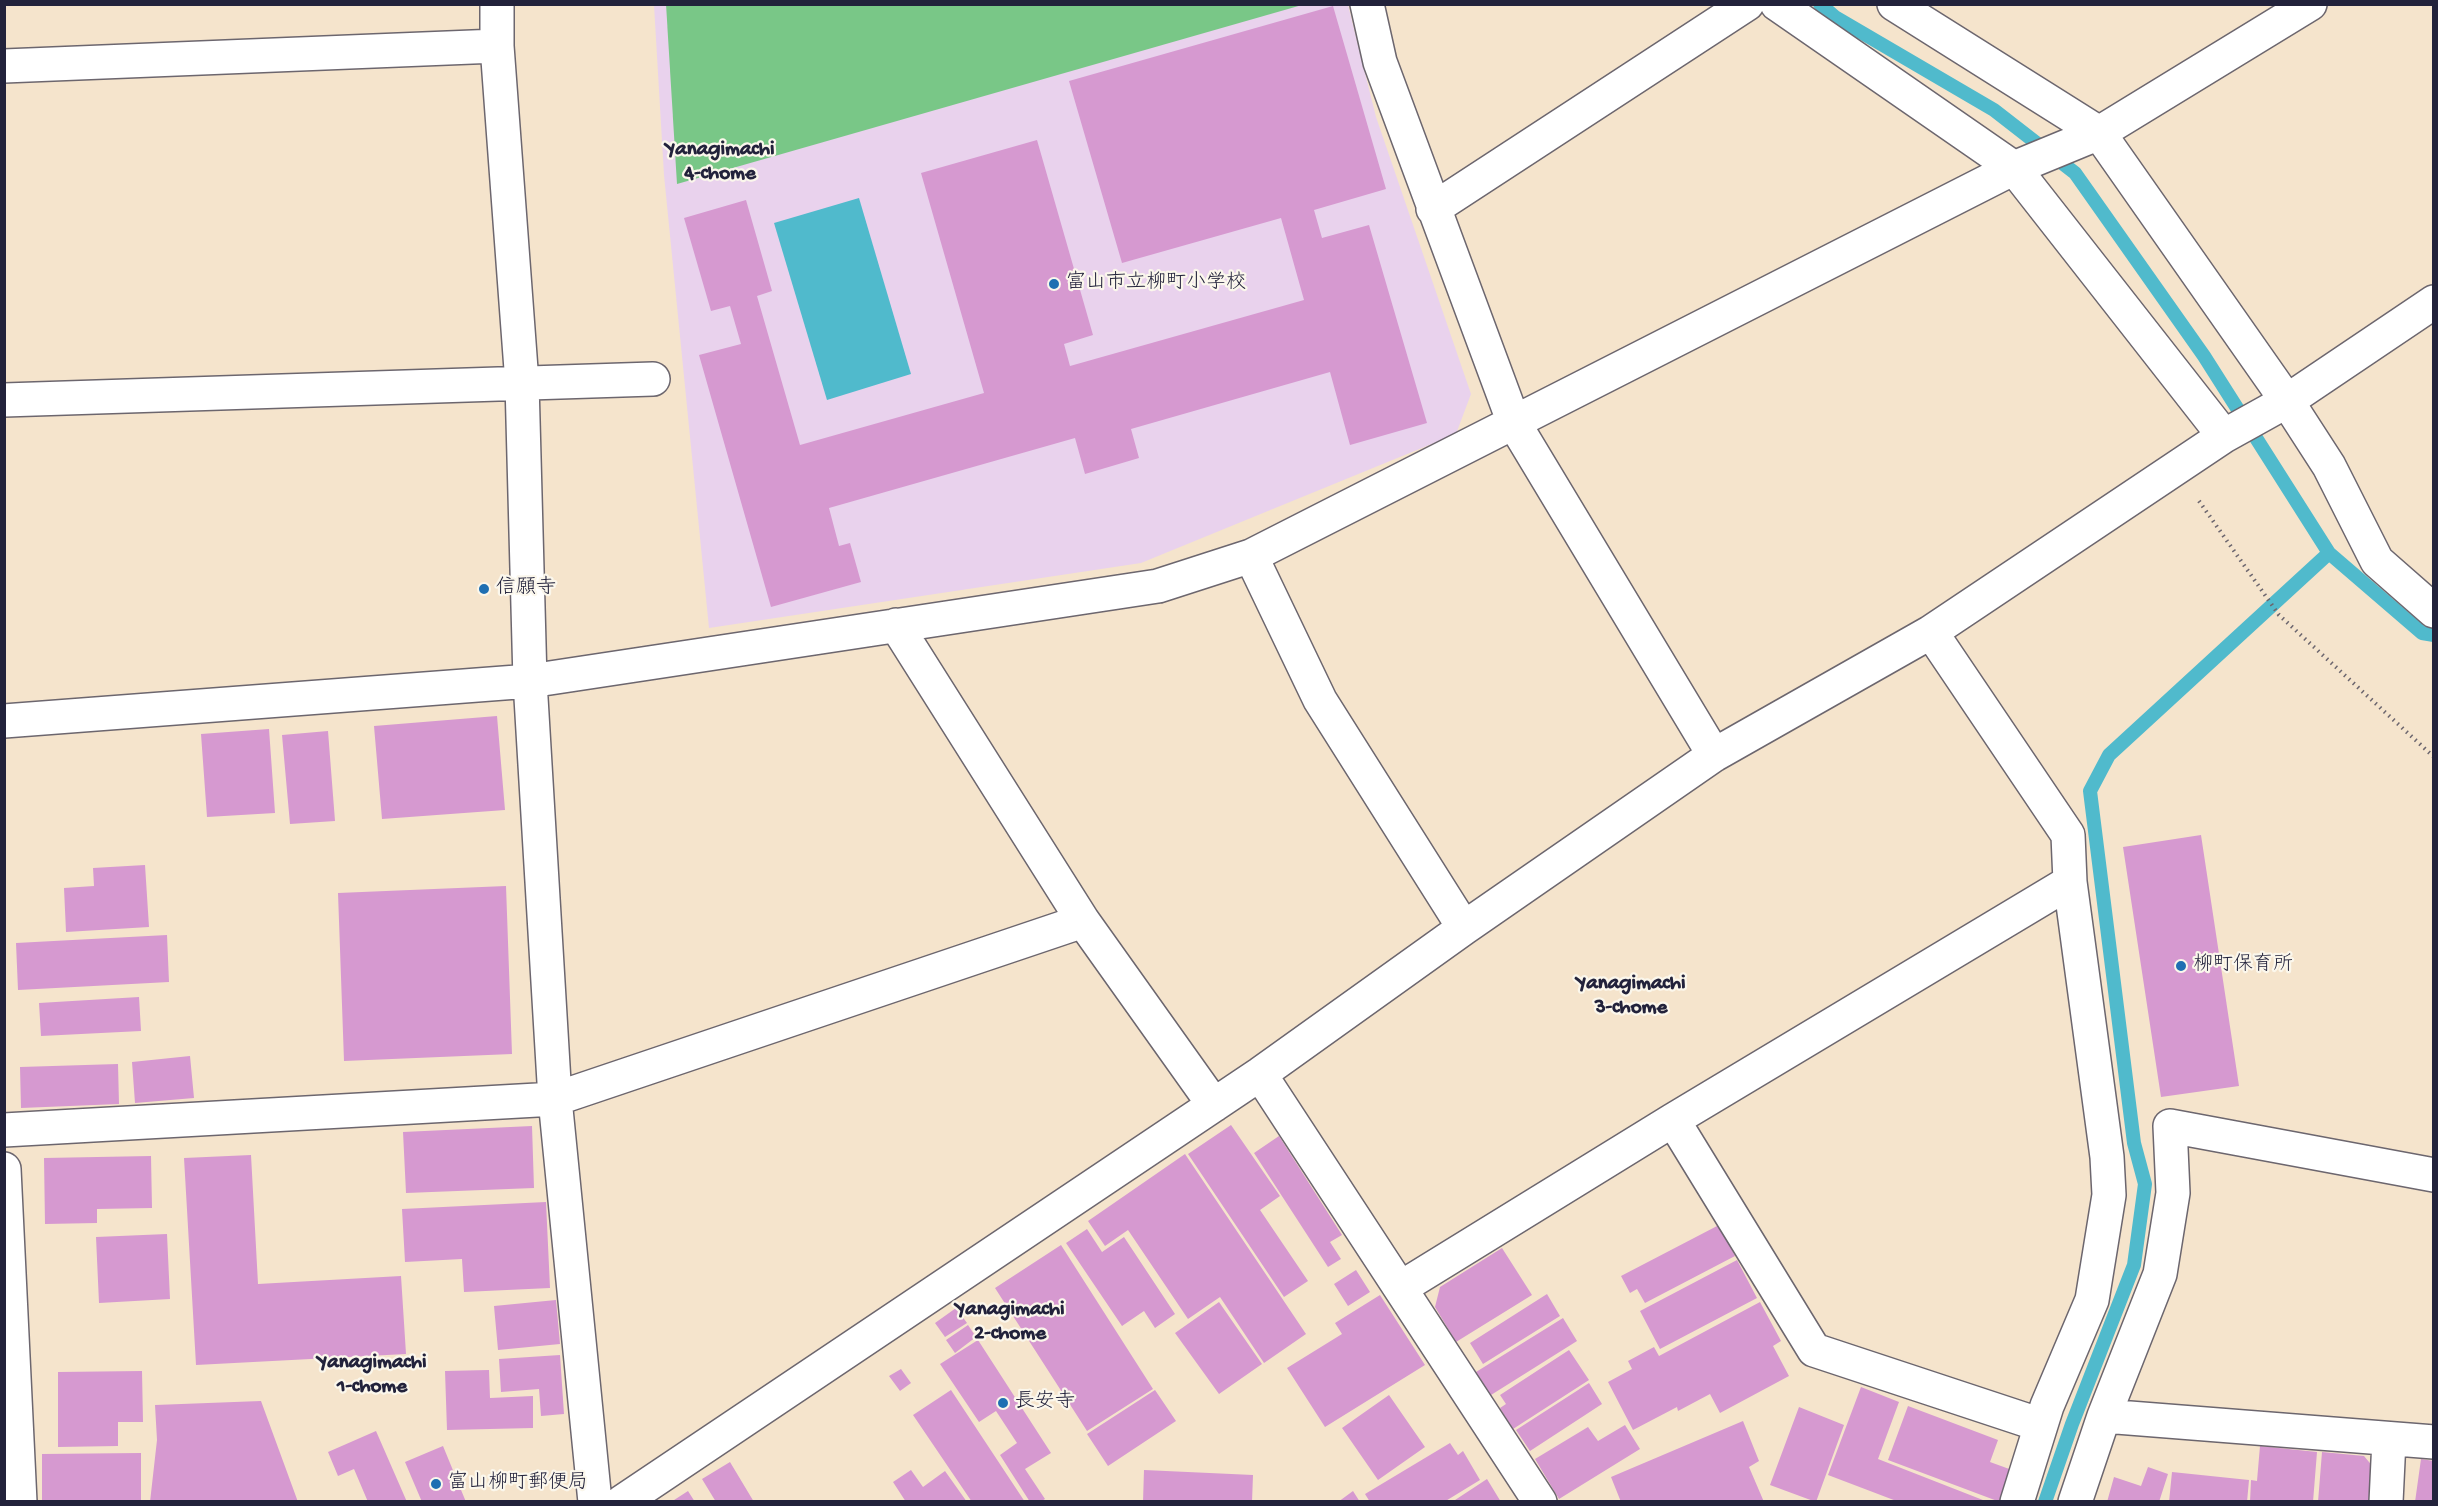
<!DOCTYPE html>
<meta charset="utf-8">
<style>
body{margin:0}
#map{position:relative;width:2438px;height:1506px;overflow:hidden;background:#f5e4cc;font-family:"Gochi Hand",sans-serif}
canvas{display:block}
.frame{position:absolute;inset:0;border:6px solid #22223b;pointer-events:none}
</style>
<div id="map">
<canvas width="2438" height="1506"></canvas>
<div class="frame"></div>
</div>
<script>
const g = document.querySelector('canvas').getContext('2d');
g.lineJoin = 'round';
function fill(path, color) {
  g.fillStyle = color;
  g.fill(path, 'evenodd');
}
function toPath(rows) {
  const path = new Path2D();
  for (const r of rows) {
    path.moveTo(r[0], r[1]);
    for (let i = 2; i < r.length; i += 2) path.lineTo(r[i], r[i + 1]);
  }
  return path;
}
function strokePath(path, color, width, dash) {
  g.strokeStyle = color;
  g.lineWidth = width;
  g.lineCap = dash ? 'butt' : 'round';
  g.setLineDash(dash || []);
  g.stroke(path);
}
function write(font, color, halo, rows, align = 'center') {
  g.font = font + ' "Gochi Hand","Klee One",sans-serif';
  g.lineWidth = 4.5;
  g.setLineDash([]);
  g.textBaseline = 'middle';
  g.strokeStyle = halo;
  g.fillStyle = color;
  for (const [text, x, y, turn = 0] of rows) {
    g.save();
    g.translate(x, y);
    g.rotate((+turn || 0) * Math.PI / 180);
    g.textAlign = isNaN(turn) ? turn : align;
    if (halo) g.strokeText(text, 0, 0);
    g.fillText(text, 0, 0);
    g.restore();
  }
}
const built = toPath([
 [654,5,1348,5,1376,117,1471,394,1456,434,1141,563,709,628,664,175]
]);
const green = toPath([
 [666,4,1302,4,1302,5,677,184]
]);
const water = toPath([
 [859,198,911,374,827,400,774,223]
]);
const stream = toPath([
 [1820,4,1835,17,1994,110,2075,173,2204,356,2329,553,2422,633,2434,635],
 [2045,1502,2072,1424,2134,1265,2145,1184,2134,1143,2090,791,2109,755,2329,553]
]);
const building = toPath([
 [1333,6,1386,189,1314,210,1322,238,1369,225,1427,423,1350,445,1330,372,1131,429,1139,458,1085,474,1075,438,829,508,839,546,850,543,861,582,771,607,699,355,741,344,730,306,711,311,684,218,746,200,772,291,757,296,800,445,984,393,921,173,1037,140,1093,335,1064,344,1070,366,1304,300,1281,218,1122,263,1069,81],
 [497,716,505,810,382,819,374,726],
 [269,729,275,813,207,817,201,734],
 [328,731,335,821,290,824,282,735],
 [2201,835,2239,1086,2161,1097,2123,847],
 [145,865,149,927,66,932,64,888,94,886,93,868],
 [506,886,512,1054,344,1061,338,893],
 [167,935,169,982,18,990,16,943],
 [139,997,141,1031,41,1036,39,1003],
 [190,1056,194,1098,135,1103,132,1062],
 [118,1064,119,1104,21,1108,20,1067],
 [1231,1125,1280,1196,1260,1210,1308,1281,1284,1297,1188,1154],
 [532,1126,534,1188,406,1193,403,1132],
 [1279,1136,1342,1235,1330,1242,1341,1259,1328,1267,1254,1153],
 [1185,1154,1306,1334,1264,1363,1220,1297,1188,1319,1128,1230,1105,1246,1088,1221],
 [251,1155,258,1284,401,1276,406,1354,196,1365,184,1158],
 [151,1156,152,1208,97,1209,97,1223,45,1224,44,1158],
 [546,1202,550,1288,464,1292,462,1259,405,1262,402,1209],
 [1719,1225,1735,1256,1645,1303,1637,1289,1630,1293,1621,1276],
 [1087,1229,1102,1252,1124,1237,1175,1314,1155,1328,1144,1311,1122,1326,1066,1243],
 [167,1234,170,1299,99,1303,96,1237],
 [1061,1245,1153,1389,1087,1431,995,1288],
 [1502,1248,1532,1295,1456,1342,1435,1307,1440,1287],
 [1737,1260,1757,1298,1660,1349,1640,1311],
 [1356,1270,1370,1292,1348,1306,1334,1284],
 [1547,1294,1560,1316,1483,1364,1470,1343],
 [1380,1295,1425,1365,1325,1427,1287,1368,1342,1334,1335,1323],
 [556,1300,560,1344,498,1350,494,1306],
 [1219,1302,1262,1364,1219,1394,1175,1333],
 [1760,1302,1781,1341,1773,1346,1789,1376,1720,1413,1710,1394,1678,1411,1677,1407,1633,1430,1608,1382,1632,1369,1628,1361,1654,1347,1659,1356],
 [956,1308,967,1323,945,1337,935,1323],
 [1563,1318,1577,1341,1491,1395,1476,1372],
 [968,1325,976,1337,955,1353,946,1340],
 [978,1340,1051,1453,1025,1469,1045,1499,1040,1502,1030,1502,1000,1455,1017,1443,996,1411,979,1422,940,1364],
 [1569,1350,1589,1380,1513,1429,1500,1408,1506,1404,1500,1395],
 [560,1355,564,1414,541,1416,539,1389,501,1392,499,1359],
 [901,1369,911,1383,900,1391,889,1376],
 [489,1370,490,1398,533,1396,533,1428,447,1430,445,1371],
 [142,1371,143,1422,118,1422,118,1446,58,1447,58,1372],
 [1589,1383,1602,1404,1530,1451,1516,1430],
 [1861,1387,1899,1402,1878,1459,1988,1502,1899,1502,1828,1475],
 [951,1390,1025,1502,972,1502,913,1415],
 [1155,1390,1176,1421,1108,1466,1087,1434],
 [1389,1395,1425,1447,1378,1480,1342,1428],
 [261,1401,298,1502,150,1502,157,1440,155,1405],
 [1908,1406,1998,1440,1990,1462,2012,1470,2000,1502,1888,1460],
 [1799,1407,1844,1425,1816,1502,1770,1485],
 [1743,1421,1759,1461,1749,1467,1764,1502,1621,1502,1611,1477],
 [1625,1425,1640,1449,1559,1499,1535,1459,1588,1427,1598,1441],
 [376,1431,407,1502,368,1502,354,1469,338,1476,328,1452],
 [1450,1443,1458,1455,1463,1451,1480,1480,1444,1502,1370,1502,1365,1494],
 [443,1446,466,1502,422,1502,405,1462],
 [2260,1446,2317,1452,2313,1502,2250,1502,2251,1480,2257,1481],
 [2322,1452,2364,1456,2374,1468,2370,1502,2318,1502],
 [141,1453,141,1502,42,1501,42,1454],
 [2421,1459,2434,1461,2434,1502,2415,1502],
 [730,1462,754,1502,716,1502,702,1479],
 [2148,1467,2168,1474,2159,1502,2107,1502,2114,1477,2141,1486],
 [911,1470,923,1487,945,1471,967,1502,906,1502,893,1482],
 [1144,1470,1253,1475,1252,1502,1143,1502],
 [2172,1472,2249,1480,2247,1502,2169,1502],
 [1487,1479,1501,1502,1452,1502],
 [688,1491,695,1502,671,1502],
 [1353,1491,1360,1502,1338,1502]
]);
const path = toPath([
 [2199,501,2279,615,2434,757]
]);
const minor = toPath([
 [497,4,497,46,522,383,530,681,555,1099,595,1502],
 [1367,4,1380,62,1514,423,1714,755],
 [1777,4,2014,168,2224,436],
 [1894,4,2099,133,2287,401,2329,466,2377,561,2434,611],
 [4,66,497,46],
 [1433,209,1747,4],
 [4,400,653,379],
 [1251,556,1320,700,1464,928],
 [896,625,1083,921,1214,1105],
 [1931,632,2068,835,2070,882,2107,1157,2109,1195,2092,1300,2047,1406,2017,1502],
 [4,721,530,681,1158,586,1251,556,2014,168,2099,133,2310,4],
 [1260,1074,1540,1502],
 [1673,1120,1814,1350,2041,1425],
 [4,1130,555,1099,1083,921],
 [4,1169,20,1502],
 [1402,1287,1673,1120,2070,882],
 [2104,1416,2434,1442],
 [622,1502,1260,1074,1464,928,1714,755,1931,632,2224,436,2287,401,2434,302],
 [2075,1502,2104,1416,2160,1274,2173,1193,2170,1126,2434,1175],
 [2386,1502,2389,1440]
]);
const markers = [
 [1054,284,6,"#1f6fb2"],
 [484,589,6,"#1f6fb2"],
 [2181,966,6,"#1f6fb2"],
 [1003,1403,6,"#1f6fb2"],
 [436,1484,6,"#1f6fb2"]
];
const poiNames = [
 ["富山市立柳町小学校",1066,284],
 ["信願寺",496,589],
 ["柳町保育所",2193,966],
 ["長安寺",1015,1403],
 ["富山柳町郵便局",448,1484]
];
const neighbourhoodNames = [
 ["Yanagimachi",720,151],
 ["4-chome",720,175],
 ["Yanagimachi",1631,985],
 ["3-chome",1631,1009],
 ["Yanagimachi",1010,1311],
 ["2-chome",1010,1335],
 ["Yanagimachi",372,1364],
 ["1-chome",372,1388]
];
fill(built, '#e9d2ed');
fill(green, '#79c787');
fill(water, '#50bacc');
strokePath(stream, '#50bacc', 14);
fill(building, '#d699d0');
strokePath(minor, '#6c666e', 36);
strokePath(path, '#6c666e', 4, [1.5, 4.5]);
strokePath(minor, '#fff', 33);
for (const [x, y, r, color] of markers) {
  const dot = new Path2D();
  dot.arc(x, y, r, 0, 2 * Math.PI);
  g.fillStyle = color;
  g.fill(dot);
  strokePath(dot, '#fbf7ec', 2);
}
write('20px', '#22223b', '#fbf7ec', poiNames, 'left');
write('bold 21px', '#22223b', '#fbf7ec', neighbourhoodNames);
</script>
